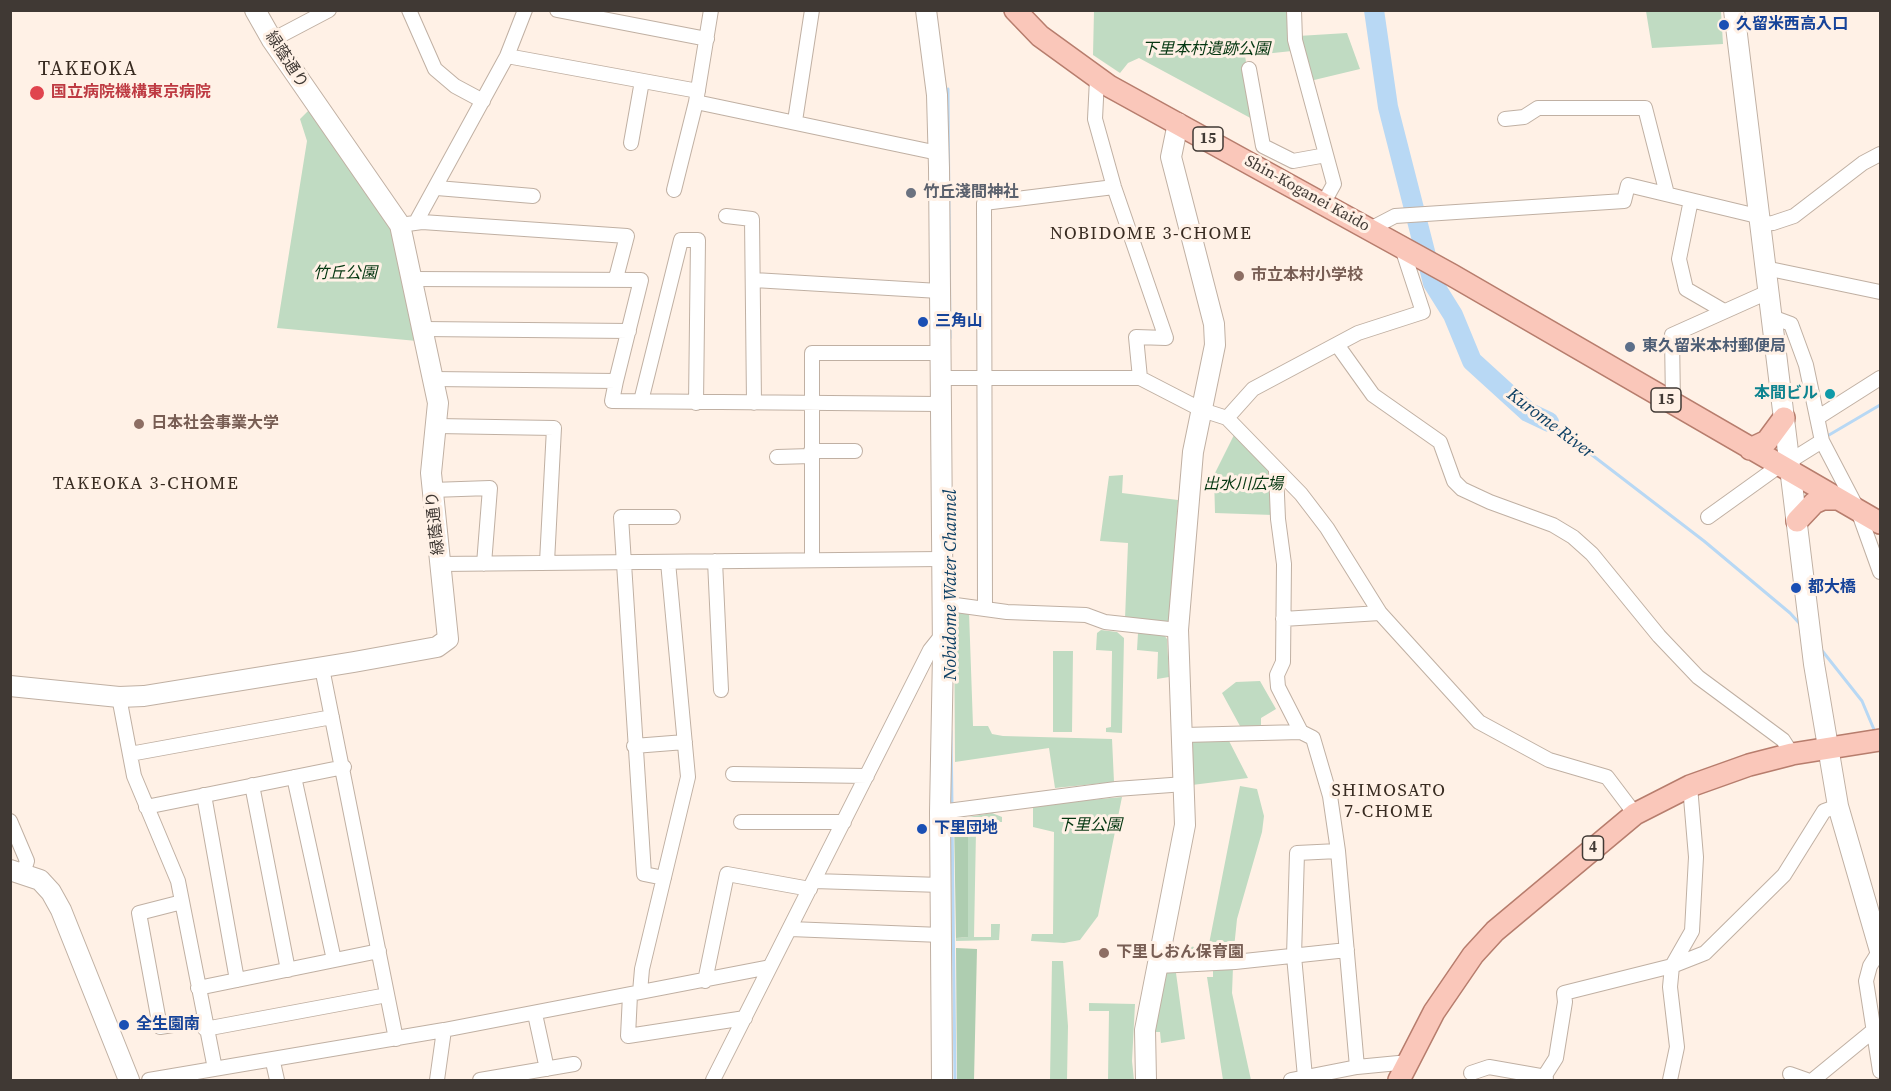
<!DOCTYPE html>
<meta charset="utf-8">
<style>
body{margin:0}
#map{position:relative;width:1891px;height:1091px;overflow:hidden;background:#fff1e6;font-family:"Source Serif 4",serif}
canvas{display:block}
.frame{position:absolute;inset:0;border:12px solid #403934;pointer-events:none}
</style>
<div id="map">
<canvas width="1891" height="1091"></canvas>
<div class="frame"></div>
</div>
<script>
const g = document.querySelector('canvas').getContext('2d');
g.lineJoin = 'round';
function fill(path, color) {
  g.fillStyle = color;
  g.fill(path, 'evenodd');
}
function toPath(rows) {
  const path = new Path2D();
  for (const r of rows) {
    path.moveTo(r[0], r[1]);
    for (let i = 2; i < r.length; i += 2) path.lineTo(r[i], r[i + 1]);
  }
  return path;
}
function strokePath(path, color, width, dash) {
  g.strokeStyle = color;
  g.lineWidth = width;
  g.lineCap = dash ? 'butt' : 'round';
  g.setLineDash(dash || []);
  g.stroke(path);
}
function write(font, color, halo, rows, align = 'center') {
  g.font = font + ' "Source Serif 4","Noto Sans JP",serif';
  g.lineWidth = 6;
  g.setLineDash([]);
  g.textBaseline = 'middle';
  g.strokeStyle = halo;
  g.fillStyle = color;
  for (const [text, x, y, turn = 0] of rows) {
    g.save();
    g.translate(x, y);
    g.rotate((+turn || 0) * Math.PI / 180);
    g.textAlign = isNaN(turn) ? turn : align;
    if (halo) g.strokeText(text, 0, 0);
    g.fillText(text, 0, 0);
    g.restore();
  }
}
const green = toPath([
 [1094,11,1289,11,1292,51,1245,56,1256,121,1139,58,1128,63,1120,73,1093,55],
 [1646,11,1721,11,1723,44,1652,48],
 [1347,33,1360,69,1310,81,1298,36],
 [310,109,396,229,417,341,277,328,307,141,300,119],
 [1236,431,1272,475,1273,515,1215,513,1214,475],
 [1123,475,1122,493,1178,500,1169,622,1125,619,1128,543,1100,541,1109,476],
 [954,610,969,612,973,726,988,726,992,734,1003,736,1112,739,1114,782,1055,788,1049,748,955,762],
 [1101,630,1117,632,1124,638,1122,733,1106,732,1106,728,1111,727,1112,651,1096,650,1097,633],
 [1138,633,1164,635,1167,639,1169,677,1157,679,1158,652,1137,650],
 [1053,651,1073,651,1072,732,1053,732],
 [1260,681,1276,709,1261,718,1261,726,1240,726,1222,693,1236,682],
 [1227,737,1248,778,1192,785,1190,747,1194,740],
 [1240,786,1257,789,1264,816,1262,832,1237,919,1233,958,1186,958,1188,946,1208,949],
 [1122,797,1098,916,1080,940,1064,943,1031,941,1032,934,1053,934,1054,832,1033,827,1033,805],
 [992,813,1002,817,1002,822,986,822,986,831,976,831,974,937,991,937,991,924,1000,924,999,940,956,941,956,938,968,937,968,817],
 [1052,961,1063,961,1068,1026,1067,1080,1050,1080],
 [1233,967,1232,993,1251,1080,1223,1080,1207,977,1213,977,1213,970],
 [1166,973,1176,973,1185,1039,1161,1043,1160,1032,1156,1032,1156,1018],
 [1089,1003,1135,1004,1132,1061,1134,1080,1108,1080,1109,1011,1089,1011]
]);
const forest = toPath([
 [968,817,968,937,956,938,954,819],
 [956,948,977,949,974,1080,957,1080]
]);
const stream = toPath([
 [948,89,950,338],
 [1549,422,1704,541,1790,613,1800,624],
 [1829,435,1880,405],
 [1820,648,1862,701,1875,732],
 [951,731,952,806],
 [952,815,955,1080]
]);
const river = toPath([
 [1374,10,1388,107,1433,283,1453,315,1472,361,1528,412,1549,422]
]);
const street = toPath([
 [409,10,435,69,455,86,483,101],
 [557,10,707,39],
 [1294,10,1295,40,1334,184,1323,204],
 [272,40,329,10],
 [507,56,698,91],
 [1249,69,1263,146,1293,161,1326,155],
 [1097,79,1095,119,1114,187,1166,338,1136,337,1140,378],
 [696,102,938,153],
 [1505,119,1524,117,1538,108,1645,108,1667,194],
 [795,121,812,10],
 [631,143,642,81],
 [437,188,533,196],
 [674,190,696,102,711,10],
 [1691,200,1679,259,1686,289,1724,311],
 [726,216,752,219,754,403],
 [416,222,507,56,525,10],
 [400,225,422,222,627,236,616,278],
 [1370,229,1395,216,1624,201,1628,185,1753,215,1762,224,1773,223,1794,216,1863,163,1880,154],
 [1765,268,1880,292],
 [412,279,641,280,616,381],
 [754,280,939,291],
 [1772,317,1791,324,1806,365,1822,441,1857,508,1880,572],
 [423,329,629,331],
 [1338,346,1373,395,1440,442,1454,481,1462,489,1490,502,1553,525,1573,537,1592,554,1659,636,1698,677,1783,740,1792,754],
 [940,378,1140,378,1202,410,1227,418,1253,389,1358,333,1423,312,1402,248],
 [433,379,616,381,612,401,939,404],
 [641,401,681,240,698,240,696,403],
 [1673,404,1672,335,1768,292],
 [1227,418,1301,494,1327,528,1380,613,1479,722,1549,760,1607,777,1635,814],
 [1817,418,1880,378],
 [437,426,554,428,547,562],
 [811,451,855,451],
 [777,457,811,456],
 [1790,461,1822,441],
 [1276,471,1278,519,1284,564,1283,662,1277,675,1278,687,1301,732],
 [432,490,490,488,484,564],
 [1708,517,1779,466],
 [812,560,812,353,939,353],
 [715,561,721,690],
 [440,564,941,559],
 [941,603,1007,612,1086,615,1105,622,1178,630],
 [985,608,984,203,1114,187],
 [1283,619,1380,613],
 [322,668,396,1039],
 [119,697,134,776,178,881,215,1069],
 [1184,735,1301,732,1313,738,1330,796,1338,851,1357,1067],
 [634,746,685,742],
 [130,754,332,717],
 [733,774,867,776],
 [294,777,334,960],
 [252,785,288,970],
 [204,795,237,980],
 [146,807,344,767],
 [940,812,1116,789,1185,784],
 [10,821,27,861,23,873],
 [741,822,844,822],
 [664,878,644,874,621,517,673,517],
 [814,881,941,885],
 [182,902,139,913,160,1027,204,1020],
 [790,929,941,935],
 [1880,950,1870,966,1866,981,1880,1071],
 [1158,966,1235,962,1347,950],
 [705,981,727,874,810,889],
 [198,988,379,951],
 [640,992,642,969,688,777,668,562],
 [630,995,628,1036,745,1018],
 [535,1014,547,1069],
 [205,1029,387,995],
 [273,1062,277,1080],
 [1471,1073,1489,1067,1546,1077],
 [1790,1074,1807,1080],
 [1305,1077,1294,956,1297,853,1338,851],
 [149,1080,444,1030,770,967],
 [437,1080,444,1030],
 [480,1080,574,1064],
 [713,1080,930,650,942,635],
 [1291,1080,1357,1067,1409,1062],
 [1542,1080,1556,1058,1565,1002,1564,993,1672,966,1705,953,1784,875,1824,811,1838,806],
 [1670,1080,1677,1047,1670,987,1672,966,1692,931,1696,857,1690,786],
 [1813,1080,1874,1030]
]);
const secondary = toPath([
 [926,10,937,95,939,168,943,654,940,812,942,1080],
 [1734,10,1814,664,1838,806,1880,951],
 [10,686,119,697,144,696,354,662,437,647,448,639,431,473,438,403,400,225,272,40,255,10],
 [10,870,40,880,51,892,61,910,129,1080],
 [1146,1080,1145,1030,1185,825,1178,630,1193,452,1215,345,1214,324,1171,157,1178,123]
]);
const primary = toPath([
 [1015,10,1040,36,1109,86,1452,275,1880,523],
 [1750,449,1767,441,1784,418],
 [1797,521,1814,503,1823,499,1837,499],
 [1399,1080,1434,1012,1473,955,1495,931,1635,814,1690,786,1749,765,1792,754,1880,740]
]);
const markers = [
 [1724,25,6,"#1a4fb4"],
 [37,93,8,"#e0444e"],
 [911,193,6,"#6b7280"],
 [1239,276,6,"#8d6e63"],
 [923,322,6,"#1a4fb4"],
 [1630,347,6,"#5c6f8a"],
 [1830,394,6,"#0f9aa8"],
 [139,424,6,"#8d6e63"],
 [1796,588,6,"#1a4fb4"],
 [922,829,6,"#1a4fb4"],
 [1104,953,6,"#8d6e63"],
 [124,1025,6,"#1a4fb4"]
];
const shields = [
 [1208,139,30],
 [1666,400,30],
 [1593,848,21]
];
const shieldNames = [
 ["15",1208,139],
 ["15",1666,400],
 ["4",1593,848]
];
const transitNames = [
 ["久留米西高入口",1736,25],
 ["三角山",935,322],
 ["都大橋",1808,588],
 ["下里団地",934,829],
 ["全生園南",136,1025]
];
const parkNames = [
 ["下里本村遺跡公園",1206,50],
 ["竹丘公園",345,274],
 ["出水川広場",1243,485],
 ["下里公園",1090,826]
];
const streetNames = [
 ["緑蔭通り",286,60,57],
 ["Shin-Koganei Kaido",1307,194,29],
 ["緑蔭通り",436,523,-96]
];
const healthNames = [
 ["国立病院機構東京病院",51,93]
];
const worshipNames = [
 ["竹丘淺間神社",923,193]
];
const educationNames = [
 ["市立本村小学校",1251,276],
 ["日本社会事業大学",151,424],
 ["下里しおん保育園",1116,953]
];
const serviceNames = [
 ["東久留米本村郵便局",1642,347]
];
const cultureNames = [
 ["本間ビル",1818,394]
];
const neighbourhoodNames = [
 ["NOBIDOME 3-CHOME",1151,234],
 ["TAKEOKA 3-CHOME",146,484],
 ["SHIMOSATO",1389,791],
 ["7-CHOME",1389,812]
];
const waterNames = [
 ["Kurome River",1550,424,37],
 ["Nobidome Water Channel",951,585,-90]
];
const quarterNames = [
 ["TAKEOKA",88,70]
];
fill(green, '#c0dbc2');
fill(forest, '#aecdb0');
strokePath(stream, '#b8d8f4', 3);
strokePath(river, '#b8d8f4', 20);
strokePath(street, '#c0b0a3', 16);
strokePath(secondary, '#c0b0a3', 22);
strokePath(primary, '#b77d6d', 24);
strokePath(street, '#fff', 14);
strokePath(secondary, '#fff', 20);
strokePath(primary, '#fac7ba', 21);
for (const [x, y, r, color] of markers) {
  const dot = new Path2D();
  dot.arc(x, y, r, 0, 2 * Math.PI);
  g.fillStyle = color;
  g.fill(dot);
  strokePath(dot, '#fff1e6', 2);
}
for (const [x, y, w] of shields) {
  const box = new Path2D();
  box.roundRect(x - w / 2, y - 12, w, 24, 4.5);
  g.fillStyle = '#fff1e6';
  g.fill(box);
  strokePath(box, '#403934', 1.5);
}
write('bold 15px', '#403934', null, shieldNames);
write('bold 16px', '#164399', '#fff1e6', transitNames, 'left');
write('italic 16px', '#053711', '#fff1e6', parkNames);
write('16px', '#403934', '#fff1e6', streetNames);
write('bold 16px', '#be3a42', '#fff1e6', healthNames, 'left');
write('bold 16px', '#5b616d', '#fff1e6', worshipNames, 'left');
write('bold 16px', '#785e54', '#fff1e6', educationNames, 'left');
write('bold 16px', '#4e5e75', '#fff1e6', serviceNames, 'left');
write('bold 16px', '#0d838f', '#fff1e6', cultureNames, 'right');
g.letterSpacing = '1.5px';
write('18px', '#382b21', '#fff1e6', neighbourhoodNames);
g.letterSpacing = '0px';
write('italic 18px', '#0c3f64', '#fff1e6', waterNames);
g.letterSpacing = '1.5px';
write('20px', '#382b21', '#fff1e6', quarterNames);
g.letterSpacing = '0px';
</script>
